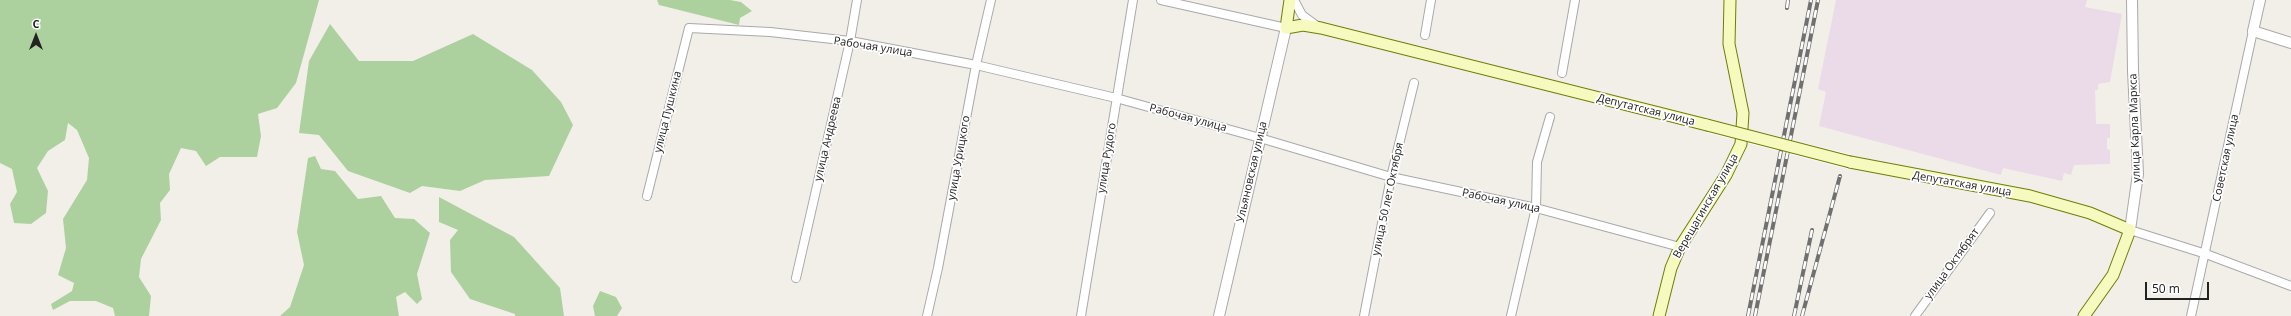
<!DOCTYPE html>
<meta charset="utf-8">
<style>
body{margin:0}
#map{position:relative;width:2291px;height:316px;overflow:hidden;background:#f2efe9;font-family:"Open Sans",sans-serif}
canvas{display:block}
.north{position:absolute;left:16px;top:16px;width:40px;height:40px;-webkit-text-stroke:3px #fff;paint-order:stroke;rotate:0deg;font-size:11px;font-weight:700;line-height:16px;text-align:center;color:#222}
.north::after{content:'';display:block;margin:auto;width:14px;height:18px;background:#222;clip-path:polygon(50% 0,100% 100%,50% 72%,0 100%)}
.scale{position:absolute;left:2145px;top:282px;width:64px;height:18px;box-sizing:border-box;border:2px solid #222;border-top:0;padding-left:5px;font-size:12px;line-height:14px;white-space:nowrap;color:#222;-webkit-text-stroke:3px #fff;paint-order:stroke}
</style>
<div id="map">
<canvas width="2291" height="316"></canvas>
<div class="north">С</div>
<div class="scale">50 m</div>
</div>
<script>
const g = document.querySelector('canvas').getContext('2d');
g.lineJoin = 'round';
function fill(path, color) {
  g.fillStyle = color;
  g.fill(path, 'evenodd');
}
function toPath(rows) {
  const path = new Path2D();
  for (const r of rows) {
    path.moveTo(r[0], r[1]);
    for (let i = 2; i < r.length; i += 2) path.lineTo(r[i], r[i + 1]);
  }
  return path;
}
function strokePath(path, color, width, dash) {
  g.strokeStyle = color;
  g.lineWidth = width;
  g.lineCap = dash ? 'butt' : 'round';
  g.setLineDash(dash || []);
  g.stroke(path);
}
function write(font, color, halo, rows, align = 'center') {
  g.font = font + ' "Open Sans",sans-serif';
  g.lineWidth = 3.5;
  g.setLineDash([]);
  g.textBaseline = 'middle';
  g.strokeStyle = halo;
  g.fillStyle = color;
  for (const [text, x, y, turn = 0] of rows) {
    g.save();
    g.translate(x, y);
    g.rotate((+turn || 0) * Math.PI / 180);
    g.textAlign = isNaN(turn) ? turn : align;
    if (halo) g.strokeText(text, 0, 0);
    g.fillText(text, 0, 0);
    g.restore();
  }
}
const industrial = toPath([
 [1836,0,2087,0,2085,7,2122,14,2110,82,2098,84,2098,90,2095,90,2096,124,2110,124,2110,138,2107,138,2107,149,2110,150,2110,164,2074,165,2071,175,2064,173,2062,181,2003,168,2001,175,1819,126,1826,92,1818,89]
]);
const forest = toPath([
 [0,0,319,0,296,83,277,108,258,114,261,136,257,157,220,157,206,166,196,151,181,148,169,174,170,190,160,203,161,220,141,259,139,277,151,296,149,316,115,316,113,308,96,301,70,301,53,310,51,304,72,291,74,283,58,275,66,248,63,219,87,180,89,158,77,130,68,123,65,140,48,151,37,168,48,191,46,213,31,224,14,223,10,204,17,192,12,169,0,163],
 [657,0,730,0,741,2,752,11,740,18,739,25,659,5],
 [330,24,359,61,413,61,473,34,532,70,561,102,573,125,549,176,485,180,460,191,422,186,410,193,348,171,319,135,299,133,309,61],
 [315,156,321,169,335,171,358,199,381,196,395,218,414,219,430,233,417,274,422,299,417,304,405,292,396,297,399,316,280,316,290,307,304,265,297,232,308,158],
 [439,197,514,237,560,288,564,316,515,316,515,314,470,299,451,272,450,240,458,230,439,222],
 [600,291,616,297,622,308,617,316,595,316,593,306]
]);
const pier = toPath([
 [1708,119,1852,155,1848,169,1705,132]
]);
const minor = toPath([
 [1161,0,1286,28],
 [1294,0,1302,15,1317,26],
 [1425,35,1431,0],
 [1562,73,1575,0],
 [647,196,689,28,770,32,850,41,976,65,1116,98,1260,138,1391,177,1536,208,1680,247],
 [2130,230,2206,254,2291,286],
 [796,278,850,41,857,0],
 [927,316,938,268,976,65,991,0],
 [1081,316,1133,0],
 [1364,316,1391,177,1414,83],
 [1511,316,1536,208,1537,162,1550,117],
 [1915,316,1990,213],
 [2191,316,2253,31]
]);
const tertiary = toPath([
 [2260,0,2253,31,2291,43],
 [2130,230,2138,174,2133,71,2132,0],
 [1219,316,1286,28]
]);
const secondary = toPath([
 [1290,0,1286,28,1303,25,1321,28,1707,125],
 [1850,162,2030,196,2090,213,2130,230,2113,275,2084,316],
 [1659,316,1671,268,1680,247,1726,175,1741,144,1743,113,1729,44,1730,0]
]);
const rail = toPath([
 [1787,8,1788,0],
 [1748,316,1811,0],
 [1755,316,1818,0],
 [1794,316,1812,230],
 [1802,316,1840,176]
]);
const secondaryBridge = toPath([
 [1707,125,1850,162]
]);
const streetNames = [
 ["Рабочая улица",873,47,9],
 ["Депутатская улица",1646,110,14],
 ["улица Пушкина",668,112,-76],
 ["Рабочая улица",1188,118,15],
 ["улица Карла Маркса",2135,128,-92],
 ["улица Андреева",828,139,-77],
 ["улица Урицкого",959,158,-80],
 ["улица Рудого",1107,158,-81],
 ["Советская улица",2226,158,-78],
 ["Ульяновская улица",1252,172,-77],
 ["Депутатская улица",1962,184,10],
 ["улица 50 лет Октября",1388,199,-78],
 ["Рабочая улица",1501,201,12],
 ["Верещагинская улица",1706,206,-60],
 ["улица Октябрят",1952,264,-54]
];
fill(industrial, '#ebdbe8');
fill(forest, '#add19e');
fill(pier, '#fff');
strokePath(minor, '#a9a9a9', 10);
strokePath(tertiary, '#a9a9a9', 12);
strokePath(secondary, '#707d05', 13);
strokePath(minor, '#fff', 8);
strokePath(tertiary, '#fff', 10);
strokePath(secondary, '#f7fabf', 11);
strokePath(rail, '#707070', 4);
strokePath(rail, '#fff', 2.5, [8]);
strokePath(secondaryBridge, '#707d05', 13, []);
strokePath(secondaryBridge, '#f7fabf', 11);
write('11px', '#222', '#fff', streetNames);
</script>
